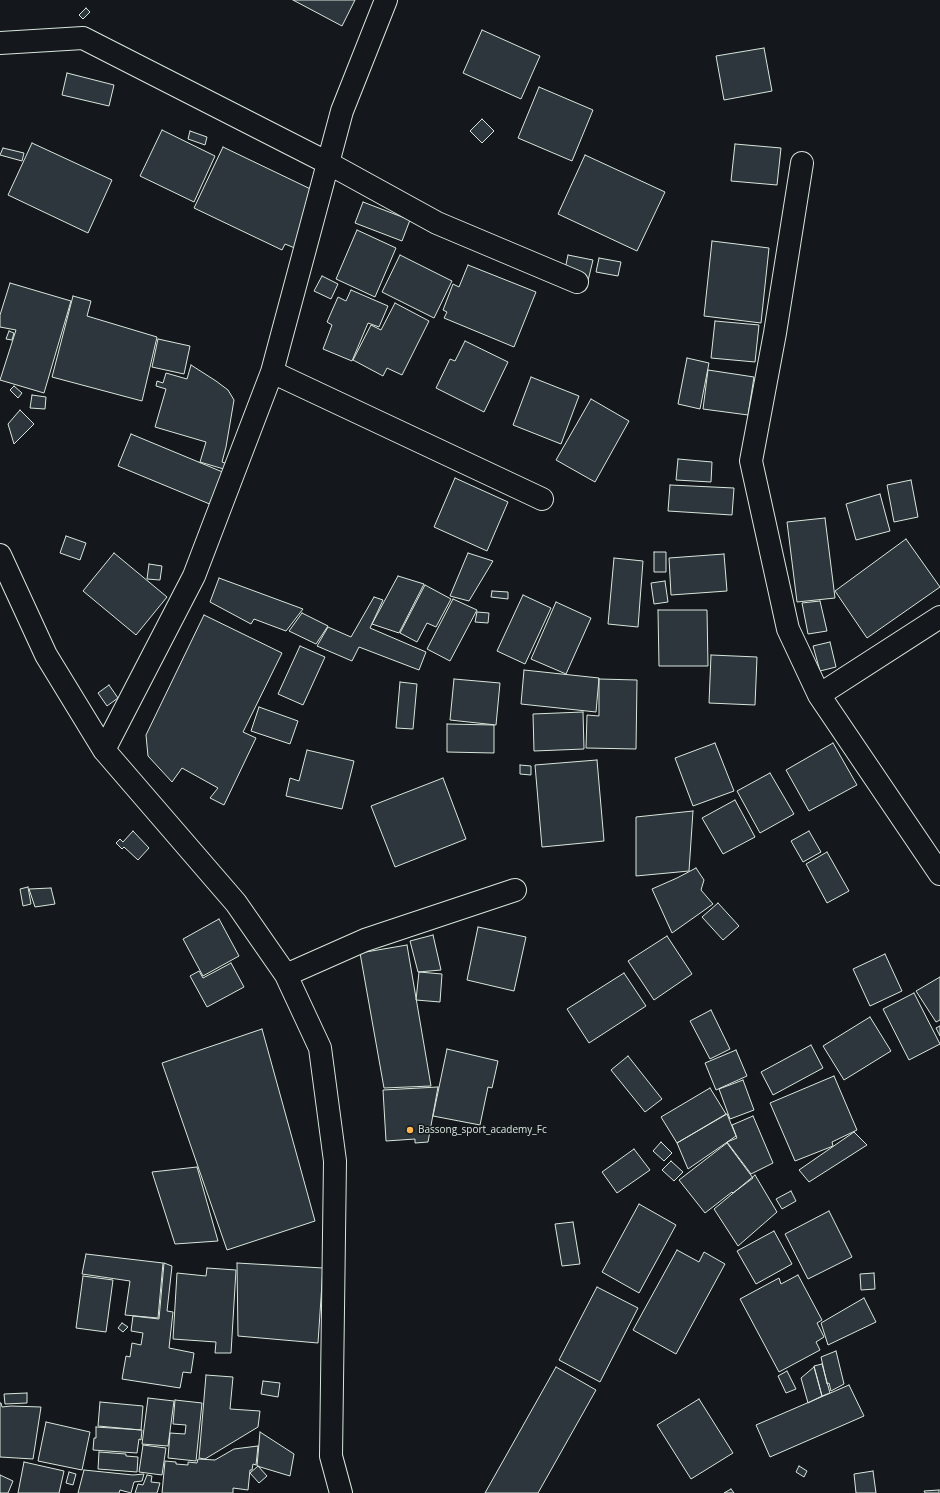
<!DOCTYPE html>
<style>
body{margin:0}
canvas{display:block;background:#14181c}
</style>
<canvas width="940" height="1493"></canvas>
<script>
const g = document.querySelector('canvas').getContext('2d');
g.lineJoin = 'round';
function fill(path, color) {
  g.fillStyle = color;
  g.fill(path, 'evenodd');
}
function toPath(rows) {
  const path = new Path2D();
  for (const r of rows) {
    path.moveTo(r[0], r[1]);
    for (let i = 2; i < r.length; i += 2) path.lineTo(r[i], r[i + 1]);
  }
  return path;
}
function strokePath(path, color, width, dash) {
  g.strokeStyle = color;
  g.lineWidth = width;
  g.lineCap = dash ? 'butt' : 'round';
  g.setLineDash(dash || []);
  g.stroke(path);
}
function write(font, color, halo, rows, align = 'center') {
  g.font = font + ' "Open Sans",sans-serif';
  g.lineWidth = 3;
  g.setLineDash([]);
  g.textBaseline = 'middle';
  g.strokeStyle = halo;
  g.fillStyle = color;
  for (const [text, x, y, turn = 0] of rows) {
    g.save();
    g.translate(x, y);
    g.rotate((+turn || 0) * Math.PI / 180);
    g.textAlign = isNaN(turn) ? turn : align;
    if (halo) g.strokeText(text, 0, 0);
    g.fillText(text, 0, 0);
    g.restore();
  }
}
const building = toPath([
 [293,0,355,0,342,26,293,0],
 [86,8,90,12,83,19,79,15,86,8],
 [482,30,540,56,521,99,463,73,482,30],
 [764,48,772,91,724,100,716,56,764,48],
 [67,73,114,85,109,106,62,95,67,73],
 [539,87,593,110,572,161,518,138,539,87],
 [482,119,494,131,482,143,470,131,482,119],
 [162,130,215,156,194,202,140,176,162,130],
 [190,131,207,137,205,145,188,139,190,131],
 [32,143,112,180,88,233,8,195,32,143],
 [735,144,781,148,777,185,731,181,735,144],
 [223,147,321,194,302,251,285,244,282,250,194,208,223,147],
 [3,148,24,153,22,161,0,155,3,148],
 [585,155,665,192,637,251,558,214,585,155],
 [363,202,410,220,402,241,355,223,363,202],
 [357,230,396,248,375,297,336,279,357,230],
 [712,241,769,248,761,323,704,316,712,241],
 [400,255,452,281,434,318,382,292,400,255],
 [568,255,593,260,587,285,563,279,568,255],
 [599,258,621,262,618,276,596,272,599,258],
 [468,265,536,292,514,347,444,318,447,312,443,310,453,284,459,287,468,265],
 [322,276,338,284,331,299,314,291,322,276],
 [10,283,71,301,44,393,0,380,16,330,0,327,0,315,10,283],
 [351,290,388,306,379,327,368,323,352,361,323,349,332,325,327,322,338,297,346,301,351,290],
 [73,296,91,301,87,316,157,337,142,401,52,377,73,296],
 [395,303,429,321,402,375,387,368,383,376,353,360,371,325,381,330,395,303],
 [715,321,759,325,755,362,711,358,715,321],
 [9,331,14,333,12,340,6,339,9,331],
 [158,339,190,346,184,374,152,367,158,339],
 [465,341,508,362,484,412,436,388,450,359,455,361,465,341],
 [687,358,709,363,700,409,678,404,687,358],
 [191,365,216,381,228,390,234,400,226,447,222,462,228,464,227,470,200,462,206,442,155,427,166,389,156,386,157,381,163,383,166,373,187,379,191,365],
 [708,370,754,377,748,415,703,409,708,370],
 [531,377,579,396,561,444,513,425,531,377],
 [14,386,22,393,18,398,10,390,14,386],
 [32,395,46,397,45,409,30,408,32,395],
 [591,399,629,421,595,482,556,460,591,399],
 [20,410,34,424,14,444,8,424,20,410],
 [131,434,225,473,212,505,118,466,131,434],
 [678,459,712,462,711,482,676,480,678,459],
 [455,478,508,502,487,551,434,527,455,478],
 [911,480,918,517,894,522,887,485,911,480],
 [670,485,734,488,732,515,668,511,670,485],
 [880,494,890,531,856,540,846,504,880,494],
 [825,518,835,598,797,602,787,522,825,518],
 [66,536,86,543,80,560,60,553,66,536],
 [906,539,940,587,867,638,835,591,906,539],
 [654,552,666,552,666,572,654,572,654,552],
 [114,553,167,597,136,635,83,591,114,553],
 [468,553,493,561,469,601,450,596,468,553],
 [724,554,727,591,671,595,669,558,724,554],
 [614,558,643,561,638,627,608,624,614,558],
 [149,564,162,566,160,580,147,579,149,564],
 [398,576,424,584,399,633,372,624,398,576],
 [219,578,303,609,286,631,254,619,251,624,210,602,219,578],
 [665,581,668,602,654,604,651,583,665,581],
 [425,585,451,599,436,627,427,623,417,642,400,633,425,585],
 [492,591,508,592,508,599,491,597,492,591],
 [523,595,551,608,525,664,497,651,523,595],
 [374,597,383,600,370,628,426,652,419,670,359,647,352,661,317,646,328,627,351,637,374,597],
 [453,599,477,610,450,661,427,649,453,599],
 [820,601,827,631,808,634,802,603,820,601],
 [556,602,591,618,566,674,531,659,556,602],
 [658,610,707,610,708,666,659,666,658,610],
 [477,612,489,613,488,623,475,622,477,612],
 [302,613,328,626,316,644,289,631,302,613],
 [204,615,282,653,243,732,256,738,224,805,210,798,218,788,182,768,172,782,148,756,146,735,204,615],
 [830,642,836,667,820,671,813,646,830,642],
 [300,646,325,657,303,705,278,694,300,646],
 [711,655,757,657,755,705,709,703,711,655],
 [524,670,599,678,596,712,521,704,524,670],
 [454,679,500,683,496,725,450,720,454,679],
 [599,679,637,680,636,749,586,748,587,715,599,716,599,679],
 [400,682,417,684,413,729,396,728,400,682],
 [109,685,118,698,107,706,98,693,109,685],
 [259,707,298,721,290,744,251,731,259,707],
 [583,712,584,749,534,751,533,714,583,712],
 [447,724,494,725,494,753,447,752,447,724],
 [715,743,734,791,693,806,675,758,715,743],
 [833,743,857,785,809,811,786,770,833,743],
 [307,750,354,761,342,809,286,796,290,778,299,781,307,750],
 [597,760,604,841,542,847,535,765,597,760],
 [520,765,531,766,531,775,520,774,520,765],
 [770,773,794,814,760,833,737,791,770,773],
 [443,778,466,839,395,867,371,806,443,778],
 [735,800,755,837,723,854,702,818,735,800],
 [693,811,689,871,636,876,636,817,693,811],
 [133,831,149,848,138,860,124,847,122,849,116,843,120,839,123,842,133,831],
 [809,831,821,852,803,862,791,841,809,831],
 [827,852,849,891,827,903,806,864,827,852],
 [696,868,704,880,701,890,713,904,672,933,652,889,677,878,696,868],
 [28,887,31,904,23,906,20,889,28,887],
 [51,888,55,904,35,907,29,889,51,888],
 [718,903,739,926,723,940,702,917,718,903],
 [219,919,239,956,203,976,183,939,219,919],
 [478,927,526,937,514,991,467,980,478,927],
 [433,935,441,970,418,972,410,941,433,935],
 [667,936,692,974,654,1000,628,961,667,936],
 [407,945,431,1086,384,1088,360,953,407,945],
 [885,954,902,991,870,1006,853,969,885,954],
 [231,963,244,987,207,1007,190,976,199,971,203,978,231,963],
 [419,972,442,974,440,1002,416,1000,419,972],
 [624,973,646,1006,589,1043,567,1009,624,973],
 [940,977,940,1020,936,1022,916,991,940,977],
 [914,993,940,1044,909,1060,883,1009,914,993],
 [711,1010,730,1049,710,1059,690,1021,711,1010],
 [870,1017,891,1051,844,1080,823,1046,870,1017],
 [940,1026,940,1036,936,1028,940,1026],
 [262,1029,315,1221,227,1250,162,1063,262,1029],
 [811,1045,823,1068,773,1095,761,1072,811,1045],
 [447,1049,498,1061,492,1088,488,1087,480,1125,433,1116,447,1049],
 [736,1050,747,1076,716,1090,705,1063,736,1050],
 [628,1056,662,1099,645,1112,611,1070,628,1056],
 [834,1076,857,1130,832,1142,833,1146,795,1161,770,1103,834,1076],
 [743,1080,754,1110,730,1119,719,1089,743,1080],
 [438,1087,428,1142,415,1143,415,1139,386,1141,383,1090,438,1087],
 [710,1088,726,1114,677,1143,661,1117,710,1088],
 [727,1114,736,1136,688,1169,677,1143,727,1114],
 [753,1116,773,1163,751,1174,727,1142,737,1138,732,1125,753,1116],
 [854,1132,867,1145,809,1182,799,1170,854,1132],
 [661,1142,672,1153,664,1161,653,1151,661,1142],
 [727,1143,753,1178,733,1193,732,1192,705,1213,679,1180,727,1143],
 [634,1149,650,1170,617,1193,602,1172,634,1149],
 [671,1161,683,1172,674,1181,662,1170,671,1161],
 [197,1167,218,1241,175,1244,152,1172,197,1167],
 [755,1175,777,1212,738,1246,714,1209,755,1175],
 [791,1191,796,1201,782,1209,776,1199,791,1191],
 [639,1204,676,1225,639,1293,602,1272,639,1204],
 [829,1211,852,1257,808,1279,785,1234,829,1211],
 [573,1222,580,1264,562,1266,555,1224,573,1222],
 [774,1231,792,1264,756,1284,737,1251,774,1231],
 [677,1250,699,1262,704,1252,725,1264,676,1354,633,1330,677,1250],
 [86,1254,163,1263,158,1318,125,1315,130,1281,82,1274,86,1254],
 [164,1263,172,1266,167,1311,173,1312,169,1348,194,1353,191,1373,183,1372,180,1388,122,1379,126,1356,130,1357,132,1343,141,1345,143,1333,131,1331,133,1316,159,1319,164,1263],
 [237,1263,323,1268,318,1343,238,1336,237,1263],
 [207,1268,236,1270,231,1353,215,1353,216,1342,173,1339,177,1273,206,1276,207,1268],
 [874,1273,875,1289,861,1290,860,1274,874,1273],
 [798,1275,822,1320,817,1323,824,1337,816,1342,820,1350,779,1372,740,1299,779,1278,781,1284,798,1275],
 [83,1276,113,1280,106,1332,76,1328,83,1276],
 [597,1287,638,1308,600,1382,559,1360,597,1287],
 [864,1298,876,1322,828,1345,821,1323,864,1298],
 [122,1323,128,1327,123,1332,118,1328,122,1323],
 [836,1351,844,1384,831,1391,829,1383,827,1384,821,1357,836,1351],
 [822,1364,830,1393,822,1396,814,1366,822,1364],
 [556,1367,596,1390,538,1493,485,1493,556,1367],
 [814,1367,822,1396,808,1403,801,1378,814,1367],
 [787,1371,796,1389,786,1393,778,1376,787,1371],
 [206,1375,233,1377,230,1409,260,1411,258,1427,205,1459,199,1458,206,1375],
 [263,1381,280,1383,278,1397,261,1394,263,1381],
 [849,1385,864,1416,770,1457,756,1425,849,1385],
 [27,1393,27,1403,5,1404,4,1394,27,1393],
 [148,1398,174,1401,168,1446,142,1444,148,1398],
 [699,1399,733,1453,691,1479,657,1425,699,1399],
 [175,1400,202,1403,196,1461,168,1458,170,1433,185,1434,186,1425,173,1424,175,1400],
 [100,1402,143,1406,141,1430,98,1426,100,1402],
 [0,1403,1,1403,2,1407,11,1406,41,1407,33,1459,0,1457,0,1403],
 [46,1422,90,1432,82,1470,38,1461,46,1422],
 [96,1427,142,1430,141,1440,139,1439,137,1453,93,1450,94,1438,96,1438,96,1427],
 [260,1432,294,1454,290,1476,257,1466,260,1432],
 [143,1445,166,1448,162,1475,139,1472,143,1445],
 [258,1446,256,1465,253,1464,252,1470,250,1470,248,1490,233,1488,233,1493,162,1493,165,1461,176,1462,176,1464,188,1465,188,1462,197,1463,198,1459,215,1460,234,1449,258,1446],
 [99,1452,126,1454,126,1456,138,1457,137,1472,98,1469,99,1452],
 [24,1462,64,1471,59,1493,18,1493,24,1462],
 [258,1466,267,1476,259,1483,250,1473,258,1466],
 [799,1466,807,1471,804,1477,796,1472,799,1466],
 [84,1470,133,1475,144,1474,142,1481,134,1482,131,1493,120,1490,119,1493,78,1493,84,1470],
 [873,1471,876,1493,856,1493,854,1474,873,1471],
 [69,1472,76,1474,73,1485,66,1483,69,1472],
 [0,1475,13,1481,8,1493,0,1493,0,1475],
 [147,1475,152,1476,151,1482,160,1483,157,1493,135,1493,138,1484,143,1485,147,1475],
 [731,1489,734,1493,724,1493,731,1489],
 [939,1490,939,1493,925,1493,924,1491,939,1490]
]);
const minor = toPath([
 [0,43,83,38,328,163,437,223,577,282],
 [802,163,775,333,751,461,788,629,819,695,940,874],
 [272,372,542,499],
 [0,555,46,655,104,750,236,903,286,975,320,1048,335,1161,331,1456,341,1493],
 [819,695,940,617],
 [104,750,194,576,272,372,342,111,386,0],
 [286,975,365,940,515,890]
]);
const markers = [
 [410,1130,4,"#ffb74d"]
];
const poiNames = [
 ["Bassong_sport_academy_Fc",418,1130]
];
fill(building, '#2c363c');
strokePath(building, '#d8e6dc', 1);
strokePath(minor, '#d8e6dc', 24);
strokePath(minor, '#14181c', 22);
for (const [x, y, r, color] of markers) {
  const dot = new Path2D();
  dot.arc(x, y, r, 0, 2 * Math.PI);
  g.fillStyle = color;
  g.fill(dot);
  strokePath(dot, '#14181c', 1.5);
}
write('10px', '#d8e6dc', '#14181c', poiNames, 'left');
</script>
